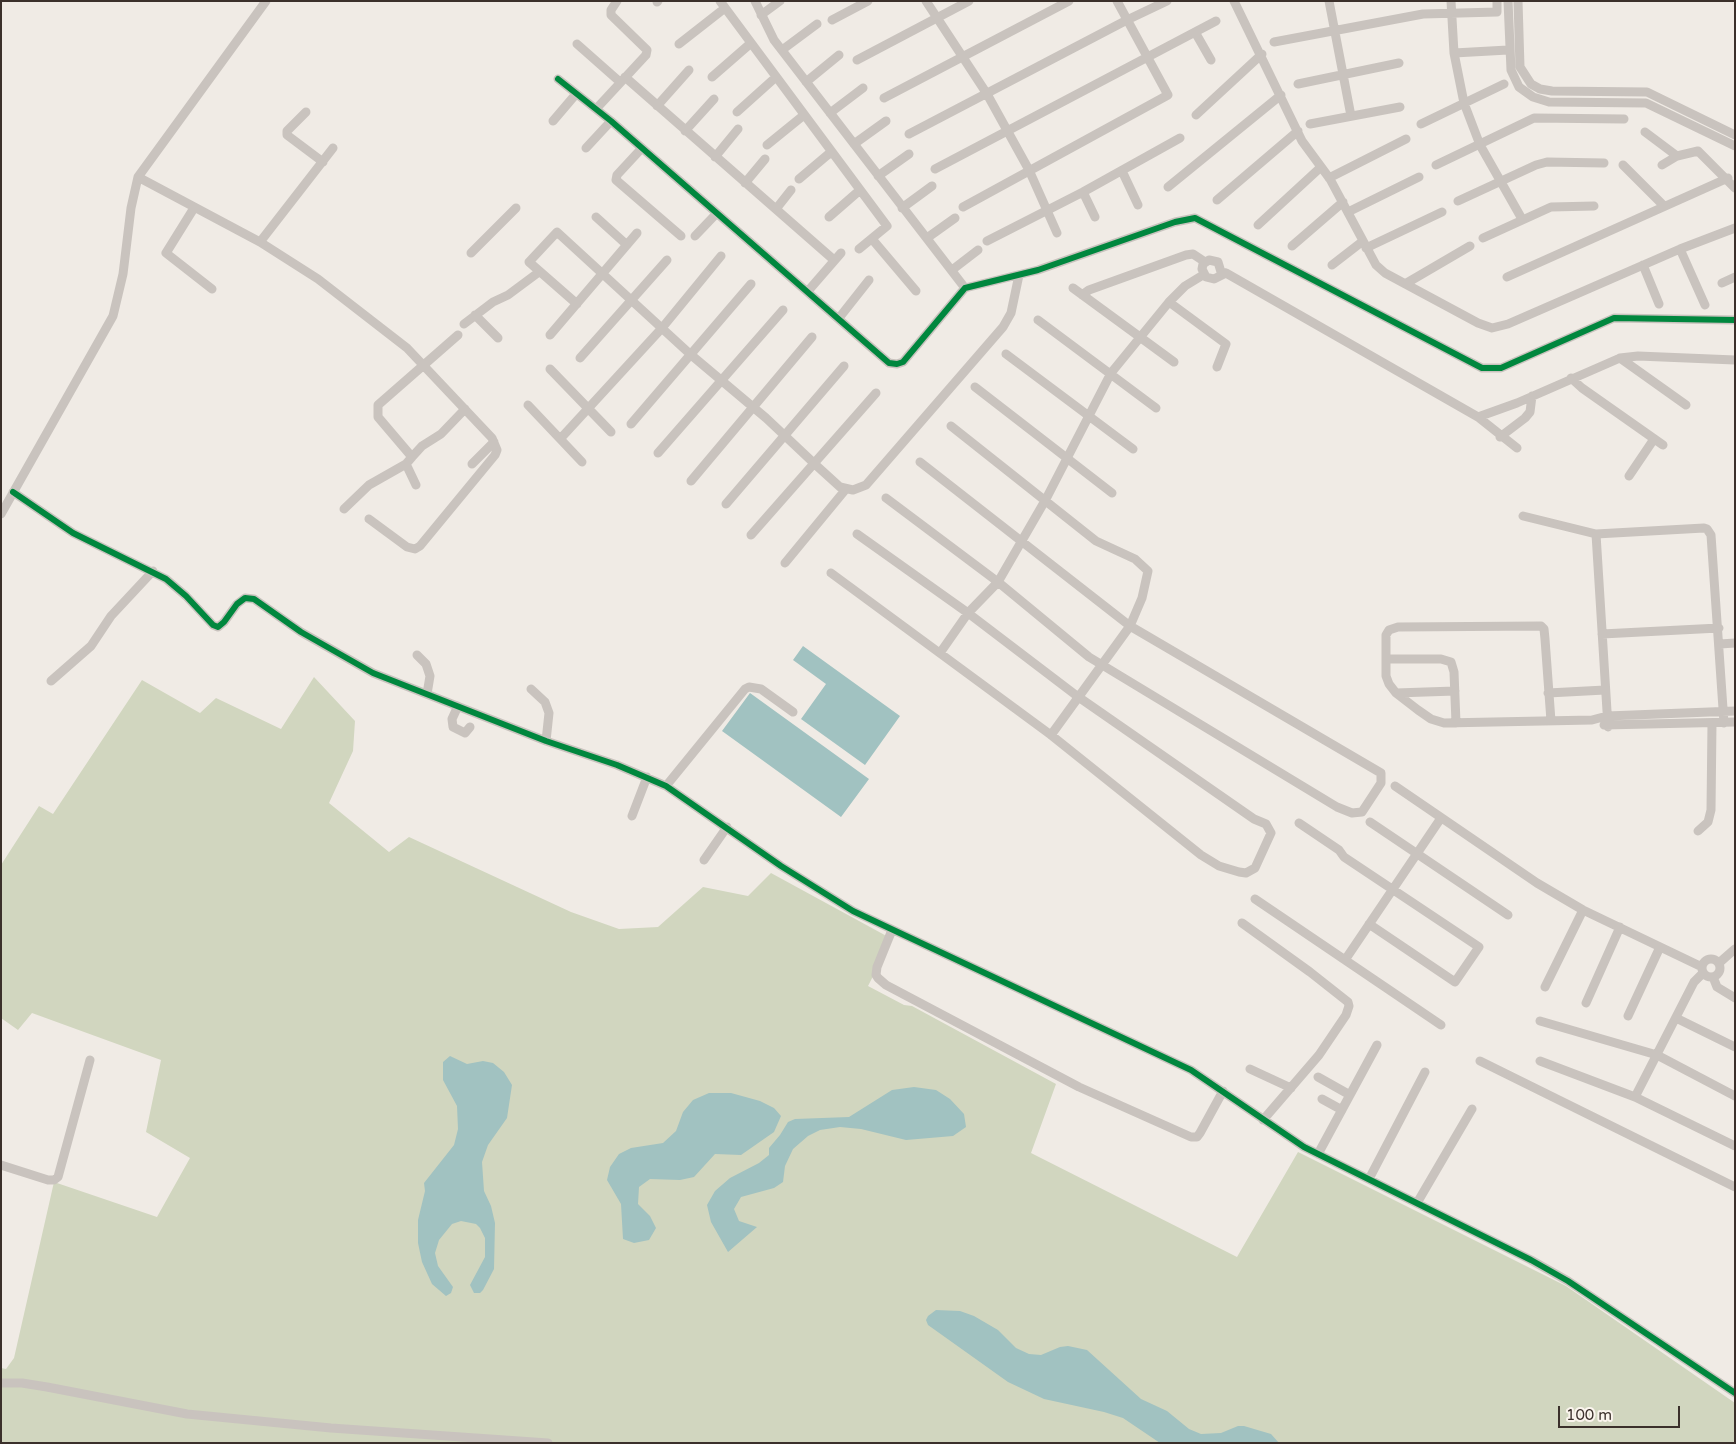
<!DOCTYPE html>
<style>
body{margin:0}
#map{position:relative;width:1736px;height:1444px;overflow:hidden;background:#f0ebe5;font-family:"Varela Round",sans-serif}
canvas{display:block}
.frame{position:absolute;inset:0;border:2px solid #3b302b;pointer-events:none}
.scale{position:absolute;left:1558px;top:1406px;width:122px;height:22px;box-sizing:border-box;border:2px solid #3b302b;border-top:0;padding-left:6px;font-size:15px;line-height:18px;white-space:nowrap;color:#3b302b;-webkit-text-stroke:4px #fbf5ee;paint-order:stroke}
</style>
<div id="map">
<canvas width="1736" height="1444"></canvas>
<div class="frame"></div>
<div class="scale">100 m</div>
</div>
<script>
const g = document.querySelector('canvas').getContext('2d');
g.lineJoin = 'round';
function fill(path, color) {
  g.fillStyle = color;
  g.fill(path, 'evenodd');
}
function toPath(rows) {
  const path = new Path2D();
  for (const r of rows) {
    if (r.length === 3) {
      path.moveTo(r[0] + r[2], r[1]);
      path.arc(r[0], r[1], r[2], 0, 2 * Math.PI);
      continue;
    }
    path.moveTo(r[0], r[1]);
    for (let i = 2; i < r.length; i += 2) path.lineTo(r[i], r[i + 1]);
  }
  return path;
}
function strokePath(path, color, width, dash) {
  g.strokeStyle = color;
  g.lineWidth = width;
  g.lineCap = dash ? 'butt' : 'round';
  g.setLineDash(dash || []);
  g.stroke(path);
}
const green = toPath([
 [314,677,355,721,353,751,329,803,389,852,409,837,571,912,619,929,658,927,703,887,748,896,771,873,892,939,868,986,904,1005,912,1006,1056,1084,1031,1153,1237,1257,1298,1152,1566,1286,1735,1403,1735,1443,1,1443,1,1368,6,1369,14,1358,54,1182,157,1217,190,1158,146,1132,161,1060,32,1013,18,1030,1,1018,1,865,39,806,53,814,142,680,200,713,216,698,281,729]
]);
const water = toPath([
 [803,646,900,716,865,765,801,719,826,684,793,660],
 [750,693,869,779,841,817,722,731],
 [450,1056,467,1064,483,1061,493,1063,504,1072,512,1085,507,1118,488,1145,482,1162,484,1191,491,1206,495,1223,494,1269,483,1290,480,1293,474,1293,470,1285,485,1257,485,1238,480,1228,476,1224,461,1221,452,1224,439,1240,435,1253,438,1266,453,1287,451,1293,446,1296,432,1284,422,1262,418,1243,418,1220,425,1191,424,1183,454,1145,458,1129,457,1106,443,1080,443,1062],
 [914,1087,936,1090,950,1099,964,1114,966,1127,953,1136,906,1140,861,1129,840,1127,820,1130,808,1136,793,1149,785,1166,783,1182,774,1188,741,1197,734,1209,739,1221,757,1227,728,1252,711,1222,707,1205,715,1191,730,1178,759,1163,769,1155,769,1148,780,1135,788,1122,795,1119,849,1117,892,1090],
 [709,1093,731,1093,760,1101,774,1108,781,1116,774,1132,741,1155,715,1154,694,1177,680,1180,650,1179,639,1187,638,1204,650,1216,656,1228,649,1240,634,1243,623,1239,621,1204,607,1180,610,1167,619,1154,631,1148,663,1143,676,1131,683,1112,693,1100],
 [936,1310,960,1311,974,1316,998,1330,1016,1348,1029,1354,1041,1355,1060,1347,1068,1346,1087,1350,1141,1399,1167,1411,1189,1429,1201,1434,1221,1433,1238,1426,1244,1426,1271,1434,1279,1443,1160,1443,1123,1418,1104,1412,1044,1399,1008,1382,928,1325,926,1320,928,1316]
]);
const minor = toPath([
 [720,1,887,226,859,249],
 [755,1,774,40,965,288],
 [926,1,987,94,1029,170,1057,233],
 [1234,1,1302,141,1330,179,1376,265,1385,273,1478,323,1492,328,1508,324,1680,249,1735,228],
 [1329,1,1351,116],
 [1451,1,1454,53,1464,103,1480,145,1522,219],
 [1508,1,1511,70,1519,87,1533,97,1549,102,1646,103,1735,146],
 [1518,1,1520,67,1531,84,1540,89,1552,91,1647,92,1735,135],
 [657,2,658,1],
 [761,15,780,1],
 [832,20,868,1],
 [1195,32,1211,60],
 [1274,42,1423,14,1497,12,1497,1],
 [577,44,620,82],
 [679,44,725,8],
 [782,50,817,24],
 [1454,53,1508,50],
 [857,60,969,1],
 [625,77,834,260],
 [712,77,751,43],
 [558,79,611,121,889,363,897,364,903,362,965,288,1038,270,1175,222,1195,218,1482,368,1501,368,1614,318,1735,320],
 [806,82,839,55],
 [1298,84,1399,63],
 [884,98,1069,1],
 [657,106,689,70],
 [596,109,646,55,647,50,611,15,611,10,617,1],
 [306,112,287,131,287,135,323,162],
 [737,112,776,77],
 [830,113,863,88],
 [1196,115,1262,54],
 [553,121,576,94],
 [1310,124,1400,107],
 [1421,124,1504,84],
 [685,131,714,99],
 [1645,132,1677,156],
 [909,134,1127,20,1167,1],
 [854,144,886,121],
 [767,145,804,115],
 [586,148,611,121],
 [642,148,617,175,616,180,681,236],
 [715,157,738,129],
 [1436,165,1534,118,1624,119],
 [1623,165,1664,206],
 [1662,165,1677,156,1698,151,1735,188],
 [935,169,1216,21],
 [1122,171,1138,205],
 [878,176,909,154],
 [138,177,260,242,318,279,407,348,492,438,497,450,495,455,420,546,415,549,407,547,369,519],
 [1329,178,1406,139],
 [799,179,831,152],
 [745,183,765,159],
 [1168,187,1281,95],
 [1083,192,1095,217],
 [1217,200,1298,131],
 [1458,201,1536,165,1547,162,1604,163],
 [963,207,1168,95,1117,1],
 [194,208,166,253,212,289],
 [902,208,932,186],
 [776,209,791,190],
 [1348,212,1419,177],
 [596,217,627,245],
 [829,217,860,190],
 [1258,225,1321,167],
 [695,236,716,214],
 [927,238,955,218],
 [1483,238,1551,207,1594,206],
 [872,239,916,291],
 [987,241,1083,192,1180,138],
 [260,242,333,148],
 [1292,246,1343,202],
 [1366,248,1442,212],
 [1680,249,1705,305],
 [471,253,516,208],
 [1209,260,1218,262,1221,272,1226,273,1214,279,1206,277,1202,269,1203,264,1209,260],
 [1332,265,1363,241],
 [1643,265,1659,304],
 [952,270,978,250],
 [1226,273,1478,417,1517,403,1620,358,1638,356,1735,360],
 [1507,277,1728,178],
 [1722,283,1735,277],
 [1405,284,1470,246],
 [1073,288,1174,362],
 [808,291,841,253],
 [1082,295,1089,290,1186,255,1193,254,1205,262],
 [1169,302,1226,344,1217,367],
 [577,304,529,262,557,232,690,354,766,418,818,467,840,487,853,490,866,485,1003,327,1011,313,1019,275],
 [475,315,498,338],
 [839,318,869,280],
 [1038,320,1156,408],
 [464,324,493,302,508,295,539,272],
 [550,335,637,233],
 [1006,354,1133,449],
 [580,358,667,260],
 [1620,358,1686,405],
 [550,369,611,432],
 [1571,378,1582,388,1663,445],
 [975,387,1112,493],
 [528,405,582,462],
 [1478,417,1517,448],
 [631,424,751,284],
 [951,426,1096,541,1135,559,1148,571,1142,598,1130,626,1051,735],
 [1500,437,1525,418,1530,412,1532,396],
 [561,438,662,328,721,256],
 [658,453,783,310],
 [412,457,422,446,441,434,465,409],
 [406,464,416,485],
 [472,464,494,442],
 [1629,476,1654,439],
 [691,481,812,337],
 [13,492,73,533,166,579,186,596,213,625,218,627,224,622,237,604,245,598,254,599,301,632,373,673,546,741,617,765,666,786,781,866,853,911,1191,1070,1304,1147,1531,1260,1568,1281,1735,1393],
 [886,498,998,582,1089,657,1337,807,1352,813,1362,812,1381,783,1381,773,1130,626,920,462],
 [726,504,844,366],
 [344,509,369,485,406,464,412,457,378,417,378,405,458,335],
 [1,514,113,316,123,274,131,208,138,177,266,1],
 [1523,516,1596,534],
 [751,535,876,393],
 [785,563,846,489],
 [831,573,1051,735,1201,855,1219,866,1239,872,1246,873,1255,868,1271,833,1266,824,1254,819,1077,696,968,613,857,534],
 [1602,634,1719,628],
 [1720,644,1735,643],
 [940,653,968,613,998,582,1046,499,1111,373,1169,302,1185,286,1203,275],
 [417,655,426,664,430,676,427,694],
 [1386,659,1441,659,1451,662,1454,672,1456,723],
 [51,681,91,646,111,616,153,571],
 [531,689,545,702,549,713,546,741],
 [1396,693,1455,691],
 [1548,693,1605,690],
 [458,706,452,719,453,727,465,733,470,727],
 [1551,721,1545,639,1544,629,1541,626,1398,627,1389,630,1386,635,1386,676,1389,684,1396,693,1418,710,1431,719,1444,723,1592,720,1607,716,1735,711],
 [1604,725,1735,722],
 [1608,727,1596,534,1704,528,1707,529,1711,535,1724,723],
 [666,786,745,689,749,687,761,689,793,712],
 [1395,786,1537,883,1583,910,1702,967],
 [632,816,647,777],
 [1370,822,1508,915],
 [1299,823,1339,850,1344,857,1479,947,1455,982,1369,924],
 [1698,831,1708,822,1711,810,1712,723],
 [704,860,727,827],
 [1255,899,1441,1025],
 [1242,923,1310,972,1348,1002,1349,1006,1346,1015,1319,1055,1263,1120],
 [892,930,877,967,876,975,878,978,886,985,1079,1087,1191,1137,1197,1137,1200,1133,1223,1091],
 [1711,968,9],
 [1345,960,1441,818],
 [1719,963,1735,949],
 [1713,977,1717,987,1735,998],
 [1545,987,1583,910],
 [1586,1003,1620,927],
 [1628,1016,1660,947],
 [1676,1018,1735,1047],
 [1540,1021,1657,1055,1735,1096],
 [1480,1061,1735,1187],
 [1540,1061,1635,1097,1735,1146],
 [1250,1069,1291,1088],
 [1318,1077,1350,1095],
 [1635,1097,1694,982,1703,973],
 [1322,1099,1342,1110],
 [1318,1154,1377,1045],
 [1,1165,48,1180,54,1180,58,1177,90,1060],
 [1369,1179,1425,1072],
 [1417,1203,1472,1109],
 [1,1383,22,1383,47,1387,187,1414,331,1428,548,1443]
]);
const cycleway = toPath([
 [558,79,611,121,889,363,897,364,903,362,965,288,1038,270,1175,222,1195,218,1482,368,1501,368,1614,318,1735,320],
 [13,492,73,533,166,579,186,596,213,625,218,627,224,622,237,604,245,598,254,599,301,632,373,673,546,741,617,765,666,786,781,866,853,911,1191,1070,1304,1147,1531,1260,1568,1281,1735,1393]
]);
fill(green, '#d1d6bf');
fill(water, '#a1c2c1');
strokePath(minor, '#c9c3be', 9);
strokePath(cycleway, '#00873e', 6);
</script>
